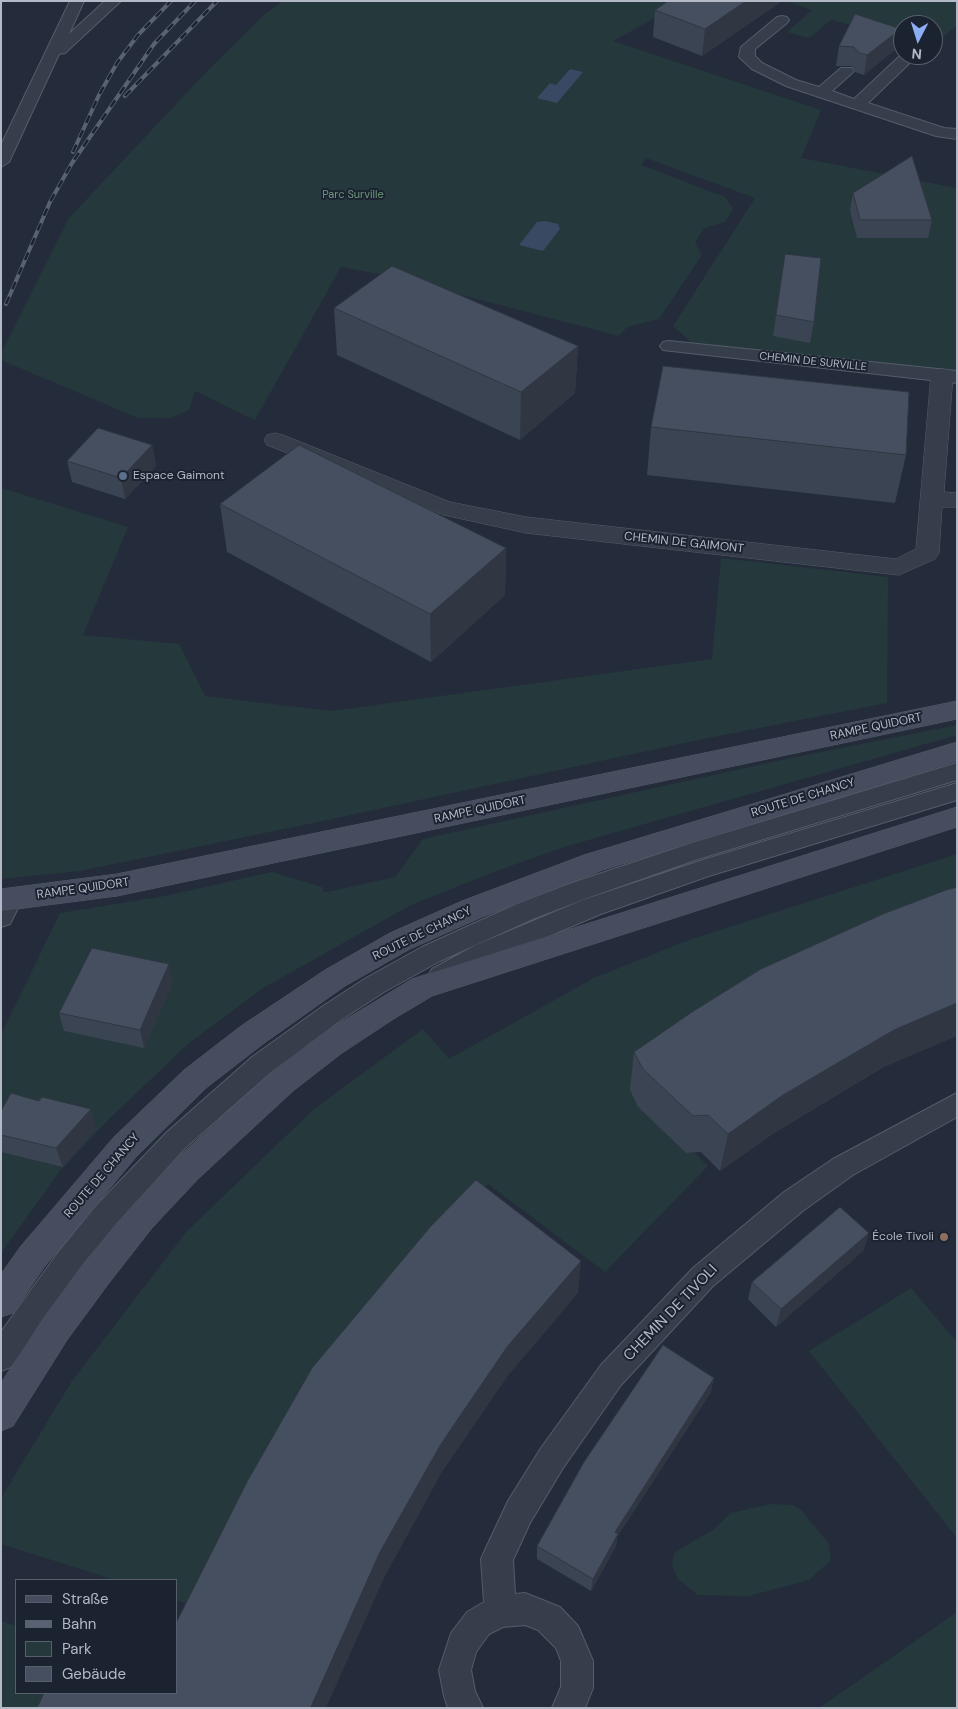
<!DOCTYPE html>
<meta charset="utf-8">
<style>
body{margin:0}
#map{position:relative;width:958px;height:1709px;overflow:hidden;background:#242c3b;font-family:"DM Sans",sans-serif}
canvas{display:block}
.frame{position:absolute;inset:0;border:2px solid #b3b9c7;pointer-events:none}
.legend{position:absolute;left:15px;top:1579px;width:162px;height:115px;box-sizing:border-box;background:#1c2330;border:1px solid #585f6c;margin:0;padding:6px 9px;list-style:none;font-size:15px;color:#b3b9c7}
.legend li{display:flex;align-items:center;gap:10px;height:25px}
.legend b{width:25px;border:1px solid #585f6c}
.north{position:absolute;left:893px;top:15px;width:50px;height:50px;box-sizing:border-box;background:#1c2330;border:1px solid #585f6c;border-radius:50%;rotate:185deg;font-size:14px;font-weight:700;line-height:20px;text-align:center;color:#b3b9c7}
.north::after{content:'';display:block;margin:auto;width:18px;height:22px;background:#8aadf4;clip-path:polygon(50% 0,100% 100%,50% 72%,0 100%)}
</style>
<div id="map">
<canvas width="958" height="1709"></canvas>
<div class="frame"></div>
<ul class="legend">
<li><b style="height:6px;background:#454d5e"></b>Straße</li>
<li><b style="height:6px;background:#596272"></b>Bahn</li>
<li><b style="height:14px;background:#25383c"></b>Park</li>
<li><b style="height:14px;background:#454f60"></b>Gebäude</li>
</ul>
<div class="north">N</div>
</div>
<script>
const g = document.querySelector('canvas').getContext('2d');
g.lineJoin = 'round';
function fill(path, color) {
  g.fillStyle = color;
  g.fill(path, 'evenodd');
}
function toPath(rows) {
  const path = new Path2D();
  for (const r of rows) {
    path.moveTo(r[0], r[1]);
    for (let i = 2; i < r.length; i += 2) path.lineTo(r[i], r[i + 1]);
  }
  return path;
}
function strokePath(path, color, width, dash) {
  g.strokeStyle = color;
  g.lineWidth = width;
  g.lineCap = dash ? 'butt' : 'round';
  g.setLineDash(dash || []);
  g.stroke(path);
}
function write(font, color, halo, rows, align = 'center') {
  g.font = font + ' "DM Sans",sans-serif';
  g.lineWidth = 4;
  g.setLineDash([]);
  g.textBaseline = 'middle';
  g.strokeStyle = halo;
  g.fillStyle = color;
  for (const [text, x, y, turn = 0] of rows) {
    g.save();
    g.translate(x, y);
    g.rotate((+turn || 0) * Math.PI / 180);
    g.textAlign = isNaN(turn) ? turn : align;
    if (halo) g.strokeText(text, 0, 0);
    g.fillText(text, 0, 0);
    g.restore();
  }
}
const green = toPath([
 [283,1,686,1,613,41,821,110,801,158,957,188,957,371,692,343,673,326,755,198,646,158,641,165,725,197,733,209,725,222,704,228,695,242,702,255,659,319,627,327,619,336,389,276,341,267,255,420,195,391,189,410,171,418,138,418,1,360,2,351,69,218,209,69,265,14],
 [787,1,957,1,957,26,933,44,933,25,903,25,903,38,831,20,809,38,787,32,812,10],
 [5,489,128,527,83,635,179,644,205,696,331,711,712,659,721,558,888,577,887,703,703,739,318,822,80,871,1,879,1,490],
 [957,725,957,735,564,847,491,873,411,905,263,988,189,1043,106,1122,60,1171,1,1253,1,1035,60,913,165,896,272,872,322,887,324,892,327,892,395,877,423,839,786,759],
 [957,854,957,914,632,1090,638,1107,685,1152,695,1153,708,1166,605,1272,488,1184,380,1301,193,1605,176,1600,176,1580,115,1580,1,1544,1,1498,72,1381,187,1231,314,1109,423,1029,449,1059,594,978,689,940],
 [911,1288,957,1342,957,1538,809,1351],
 [770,1504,793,1505,802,1511,829,1544,831,1560,809,1580,749,1596,698,1595,678,1579,672,1565,674,1553,714,1529,731,1513],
 [957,1611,957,1708,819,1708,957,1612],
 [1,1621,16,1626,16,1693,68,1693,61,1708,1,1708]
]);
const water = toPath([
 [570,69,583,72,557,103,537,98,550,83,556,85],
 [545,221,558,224,560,229,543,251,519,245,537,222]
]);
const lane = toPath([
 [70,1,84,1,69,34,105,1,121,1,65,53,59,54,9,162,1,167,1,145,70,1],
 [782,16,787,17,789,20,787,23,755,49,755,56,762,63,796,80,819,87,841,68,851,68,854,71,851,74,832,91,854,99,903,53,918,55,868,103,944,128,957,129,957,139,936,136,786,86,752,69,739,57,741,47,777,17,782,16],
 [669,341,957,371,957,383,663,350,660,346,663,342,669,341],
 [957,763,957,780,698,859,590,897,535,918,440,961,384,992,341,1020,270,1073,185,1148,116,1224,77,1272,11,1367,1,1371,1,1332,57,1254,96,1206,167,1132,252,1057,323,1006,366,978,422,947,517,904,572,883,692,843,957,763],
 [957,783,957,800,709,876,601,914,494,959,441,986,432,983,428,976,432,969,476,945,583,900,703,860,957,783],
 [11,889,20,891,23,898,10,924,1,927,1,894,11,889],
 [957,1093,957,1117,853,1175,804,1210,713,1286,621,1385,563,1468,530,1523,513,1560,515,1594,525,1593,560,1607,578,1626,593,1661,593,1688,585,1708,552,1708,561,1687,561,1661,556,1648,538,1630,525,1625,503,1627,489,1634,476,1652,471,1670,475,1691,483,1708,448,1708,444,1696,439,1670,451,1633,467,1612,484,1602,481,1559,486,1548,508,1501,541,1448,601,1365,693,1268,784,1192,833,1159,957,1093]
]);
const street = toPath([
 [942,369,950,370,953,375,944,492,957,493,957,507,942,507,939,553,935,559,899,575,526,533,444,515,267,445,264,440,267,435,275,433,283,435,450,502,526,517,896,559,916,549,931,375,934,370,942,369]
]);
const secondary = toPath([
 [957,701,957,719,117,896,1,911,1,889,117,874,957,701],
 [957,742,957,761,603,870,482,917,410,949,345,986,263,1044,206,1088,136,1157,45,1266,13,1313,1,1317,1,1274,21,1246,114,1137,184,1070,241,1026,325,970,390,933,462,901,584,855,957,742],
 [957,807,957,827,432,996,392,1020,342,1053,293,1091,198,1179,152,1228,109,1283,67,1340,13,1426,1,1431,1,1383,43,1318,85,1261,130,1208,176,1159,271,1073,320,1035,412,979,957,807]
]);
const rail = toPath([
 [125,96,217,1],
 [73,152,99,95,117,63,138,35,171,1],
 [6,304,50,202,72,163,154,44,195,1]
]);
const wall = toPath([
 [668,1,782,1,702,56,653,37,655,10],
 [839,46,897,48,864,75,855,72,851,66,836,66],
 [853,193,932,220,928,238,857,238,850,211],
 [785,254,814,322,810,343,773,336],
 [334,308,578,346,575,393,520,440,337,355],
 [651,427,906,455,895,503,647,475],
 [152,445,156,466,125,499,72,482,67,461],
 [220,504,506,548,505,595,431,662,227,552],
 [173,982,144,1048,64,1031,59,1013],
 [634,1052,882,1068,774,1133,720,1171,701,1152,686,1153,638,1107,630,1090],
 [1,1111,96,1128,63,1167,1,1152],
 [869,1233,863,1251,776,1327,748,1299,752,1282],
 [711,1392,617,1537,616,1546,591,1591,537,1559,537,1546]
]);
const shadedWall = toPath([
 [746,1,782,1,702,56,705,29],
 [901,29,897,48,864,75,867,55],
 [578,346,575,393,520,440,521,392],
 [152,445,156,466,125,499,121,478],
 [506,548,505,595,431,662,430,614],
 [169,964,173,982,144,1048,140,1030],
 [957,1003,957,1036,882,1068,774,1133,720,1171,728,1134,783,1095,894,1030],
 [91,1109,96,1128,63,1167,56,1148],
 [869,1233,863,1251,776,1327,781,1309],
 [581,1261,578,1293,507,1377,442,1472,384,1578,326,1708,311,1708,380,1552,441,1444,507,1347],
 [714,1378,711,1392,617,1537,616,1546,591,1591,593,1579,615,1532]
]);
const building = toPath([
 [668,1,746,1,705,29,655,10,668,1],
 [855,14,901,29,867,55,859,53,854,47,839,46,855,14],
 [912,156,932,220,860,220,853,193,912,156],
 [785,254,821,258,814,322,776,315,785,254],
 [392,266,578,346,521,392,334,308,392,266],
 [663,366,909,392,906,455,651,427,663,366],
 [98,428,152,445,121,478,67,461,98,428],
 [299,445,506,548,430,614,220,504,299,445],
 [957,887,957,1003,894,1030,783,1095,728,1134,708,1115,693,1116,643,1069,634,1052,692,1012,761,969,883,914,946,890,957,887],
 [92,948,169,964,140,1030,59,1013,92,948],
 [11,1093,39,1101,42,1097,91,1109,56,1148,1,1135,1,1111,11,1093],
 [476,1180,581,1261,507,1347,441,1444,380,1552,311,1707,313,1708,37,1708,44,1693,176,1693,176,1623,248,1480,312,1368,431,1226,476,1180],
 [840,1207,869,1233,781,1309,752,1282,840,1207],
 [663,1345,714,1378,615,1532,618,1534,593,1579,537,1546,584,1462,663,1345]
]);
const markers = [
 [123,476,5,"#5c6f8a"],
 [944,1237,5,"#8d6e63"]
];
const farParknames = [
 ["Parc Surville",353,195]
];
const farStreetnames = [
 ["CHEMIN DE SURVILLE",813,362,6]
];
const poiNames = [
 ["Espace Gaimont",133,476],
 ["École Tivoli",934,1237,"right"]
];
const streetNames = [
 ["CHEMIN DE GAIMONT",684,543,6],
 ["RAMPE QUIDORT",876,727,-12],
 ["ROUTE DE CHANCY",803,798,-17],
 ["RAMPE QUIDORT",480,810,-12],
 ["RAMPE QUIDORT",83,889,-8],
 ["ROUTE DE CHANCY",422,934,-26],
 ["ROUTE DE CHANCY",102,1176,-49]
];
const nearStreetnames = [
 ["CHEMIN DE TIVOLI",671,1313,-46]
];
fill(green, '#25383c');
fill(water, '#394964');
strokePath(lane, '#555c69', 2);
strokePath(street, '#555c69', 1);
strokePath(secondary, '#555c69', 1);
fill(lane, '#373e4b');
fill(street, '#373e4b');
fill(secondary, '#454d5e');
strokePath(rail, '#596272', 4);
strokePath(rail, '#1c2330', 2.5, [8]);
fill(wall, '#3b4453');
fill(shadedWall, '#303743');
fill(building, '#454f60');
strokePath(building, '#303743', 1);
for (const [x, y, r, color] of markers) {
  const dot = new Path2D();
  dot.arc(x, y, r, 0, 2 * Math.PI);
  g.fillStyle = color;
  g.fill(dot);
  strokePath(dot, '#1c2330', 2);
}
write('11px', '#6a9777', '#1c2330', farParknames);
write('11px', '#b3b9c7', '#1c2330', farStreetnames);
write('12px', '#b3b9c7', '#1c2330', poiNames, 'left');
write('12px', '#b3b9c7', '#1c2330', streetNames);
write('15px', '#b3b9c7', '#1c2330', nearStreetnames);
</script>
